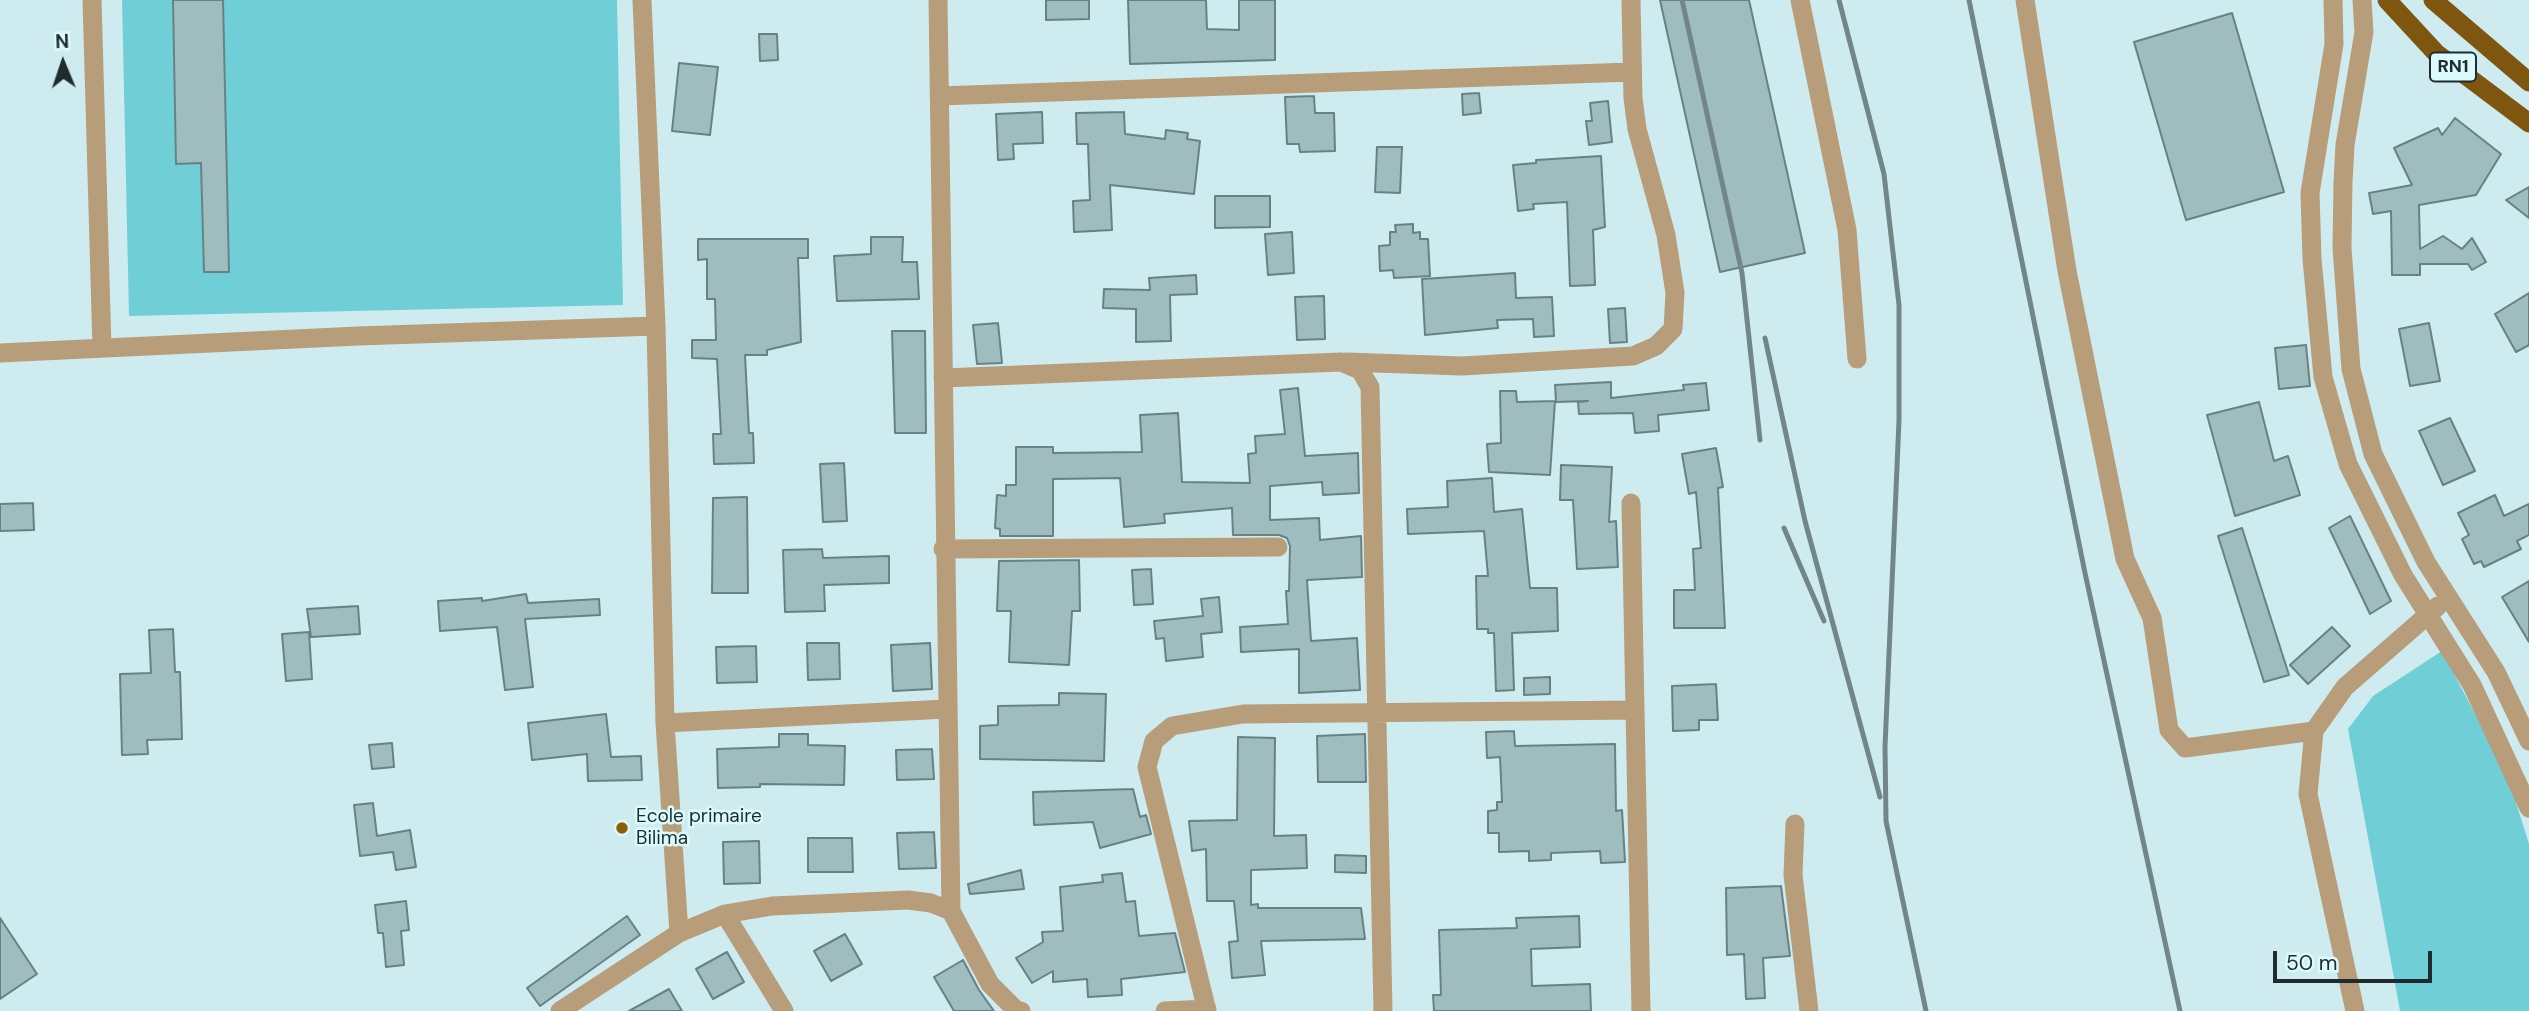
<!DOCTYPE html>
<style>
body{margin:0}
#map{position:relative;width:2529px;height:1011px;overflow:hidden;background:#ceecef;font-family:"DM Sans",sans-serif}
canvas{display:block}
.north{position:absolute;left:28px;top:28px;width:70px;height:70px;-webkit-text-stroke:5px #dbfafc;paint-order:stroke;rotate:358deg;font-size:19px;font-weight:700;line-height:28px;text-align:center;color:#1f2b2c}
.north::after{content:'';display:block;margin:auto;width:24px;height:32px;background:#1f2b2c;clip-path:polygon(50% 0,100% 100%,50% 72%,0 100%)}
.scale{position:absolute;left:2273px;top:951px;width:159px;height:32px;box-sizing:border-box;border:4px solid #1f2b2c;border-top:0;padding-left:9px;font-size:21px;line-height:24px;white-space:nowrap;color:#1f2b2c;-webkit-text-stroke:5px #dbfafc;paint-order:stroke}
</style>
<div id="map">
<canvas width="2529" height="1011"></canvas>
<div class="north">N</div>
<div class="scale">50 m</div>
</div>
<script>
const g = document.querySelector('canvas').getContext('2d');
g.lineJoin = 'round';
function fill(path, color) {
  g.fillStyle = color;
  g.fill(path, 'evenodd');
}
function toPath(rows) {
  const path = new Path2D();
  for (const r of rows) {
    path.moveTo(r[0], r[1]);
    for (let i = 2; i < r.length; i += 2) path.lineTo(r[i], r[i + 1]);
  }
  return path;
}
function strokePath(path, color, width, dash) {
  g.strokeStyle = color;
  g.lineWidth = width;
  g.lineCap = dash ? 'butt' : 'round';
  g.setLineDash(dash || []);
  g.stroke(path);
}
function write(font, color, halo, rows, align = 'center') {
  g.font = font + ' "DM Sans",sans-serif';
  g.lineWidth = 5;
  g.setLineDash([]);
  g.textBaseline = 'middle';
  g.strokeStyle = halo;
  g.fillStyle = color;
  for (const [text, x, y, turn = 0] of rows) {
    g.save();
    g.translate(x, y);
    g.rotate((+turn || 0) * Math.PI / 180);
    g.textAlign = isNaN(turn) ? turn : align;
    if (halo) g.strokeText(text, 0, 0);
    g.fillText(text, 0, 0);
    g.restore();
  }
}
const green = toPath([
 [122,0,617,0,623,305,129,316],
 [2442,651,2508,777,2529,844,2529,1011,2400,1011,2348,729,2373,696]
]);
const building = toPath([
 [173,0,223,0,229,272,204,272,201,163,176,164,173,0],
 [1046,0,1089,0,1089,19,1046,20,1046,0],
 [1128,0,1206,0,1207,29,1239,30,1239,0,1275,0,1275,60,1130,64,1128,0],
 [1660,0,1749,0,1805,253,1720,272,1660,0],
 [2232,13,2284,192,2186,220,2134,42,2232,13],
 [759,34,777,34,778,60,760,61,759,34],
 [679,63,718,67,710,135,672,131,679,63],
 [1479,93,1481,113,1463,115,1462,94,1479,93],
 [1314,96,1315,113,1334,113,1335,151,1300,152,1299,144,1287,144,1285,97,1314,96],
 [1608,101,1612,142,1589,145,1586,121,1592,121,1590,103,1608,101],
 [1042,112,1043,143,1013,144,1014,159,998,160,996,114,1042,112],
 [1124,112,1125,134,1165,139,1166,130,1188,133,1187,139,1200,141,1194,194,1110,185,1112,230,1074,232,1073,201,1090,200,1088,144,1077,144,1076,113,1124,112],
 [2455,118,2501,154,2476,195,2419,205,2420,249,2443,236,2462,249,2472,238,2486,262,2472,270,2468,264,2420,264,2420,275,2392,275,2391,211,2373,214,2369,193,2412,185,2394,148,2438,128,2442,135,2455,118],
 [1377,147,1402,147,1400,193,1375,192,1377,147],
 [1601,156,1605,227,1593,230,1595,285,1570,286,1567,202,1533,204,1534,209,1518,211,1513,165,1536,163,1536,160,1601,156],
 [2529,187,2529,218,2506,200,2529,187],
 [1215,196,1270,196,1270,227,1215,228,1215,196],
 [1413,224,1413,233,1420,232,1420,239,1428,239,1430,276,1394,278,1393,270,1380,271,1379,246,1390,245,1390,232,1396,232,1395,225,1413,224],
 [1292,232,1294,273,1268,275,1265,234,1292,232],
 [871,237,903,237,902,262,917,262,919,299,837,301,834,256,871,254,871,237],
 [698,239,808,239,808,258,798,258,801,342,767,350,767,355,745,355,749,433,753,433,754,463,714,464,713,434,721,434,717,359,692,358,692,340,716,340,715,299,707,299,707,259,698,260,698,239],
 [1515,273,1516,298,1552,297,1554,336,1534,337,1533,319,1497,320,1498,328,1425,335,1422,279,1515,273],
 [1196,275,1197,294,1170,295,1171,341,1136,342,1136,309,1103,308,1104,289,1150,290,1149,278,1196,275],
 [2529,293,2529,345,2516,352,2495,314,2529,293],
 [1324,296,1325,339,1297,340,1295,297,1324,296],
 [1625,308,1627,342,1610,343,1608,309,1625,308],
 [998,323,1002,363,977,364,973,325,998,323],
 [2429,323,2440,381,2410,386,2399,329,2429,323],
 [892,331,925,331,926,433,895,433,892,331],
 [2306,345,2310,386,2279,389,2275,348,2306,345],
 [1611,382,1611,398,1684,390,1683,385,1706,383,1709,410,1658,415,1659,431,1635,433,1633,413,1579,414,1578,402,1588,401,1556,402,1555,385,1611,382],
 [1298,388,1305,456,1358,453,1359,493,1323,495,1322,482,1270,486,1270,520,1319,518,1320,540,1361,536,1362,577,1307,580,1311,641,1357,638,1360,690,1299,693,1299,649,1241,652,1240,627,1288,624,1286,591,1289,591,1290,546,1287,538,1279,535,1233,535,1232,508,1164,514,1165,523,1124,527,1120,478,1053,479,1053,536,1000,536,1000,529,995,528,997,495,1006,496,1006,485,1016,485,1016,447,1053,447,1053,453,1142,452,1140,415,1178,413,1182,482,1250,483,1248,454,1256,453,1255,436,1285,434,1280,390,1298,388],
 [1500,391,1516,391,1517,402,1555,401,1550,475,1489,472,1487,444,1501,443,1500,391],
 [2259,402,2274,461,2288,456,2300,495,2235,516,2207,415,2259,402],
 [2450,418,2475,471,2443,485,2419,431,2450,418],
 [1716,448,1723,487,1718,488,1725,628,1674,628,1674,590,1695,590,1693,549,1701,548,1696,492,1689,494,1682,454,1716,448],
 [844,463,847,521,823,522,820,464,844,463],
 [1561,465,1612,467,1609,522,1616,521,1618,567,1577,569,1573,500,1560,500,1561,465],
 [1492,478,1494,512,1522,509,1530,588,1557,588,1558,631,1512,633,1514,690,1496,691,1494,633,1488,633,1488,629,1477,629,1476,576,1488,576,1484,531,1408,534,1407,509,1448,507,1447,481,1492,478],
 [2495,495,2504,516,2529,504,2529,535,2517,541,2521,549,2484,567,2481,561,2474,564,2462,539,2469,535,2458,513,2495,495],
 [747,497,748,593,712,593,713,498,747,497],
 [33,503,34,530,0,531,0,504,33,503],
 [2350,516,2391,601,2370,614,2329,528,2350,516],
 [2242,528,2289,675,2264,682,2218,536,2242,528],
 [822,549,823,558,889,556,889,583,824,585,825,611,785,612,783,550,822,549],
 [1079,560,1080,611,1072,611,1069,665,1009,662,1011,611,997,611,999,561,1079,560],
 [1151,569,1153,604,1134,605,1132,570,1151,569],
 [2529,581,2529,642,2502,597,2529,581],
 [526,594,528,603,599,599,600,615,525,619,533,687,505,690,497,627,440,631,438,601,482,598,482,601,526,594],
 [1219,597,1222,632,1201,634,1203,657,1166,661,1164,638,1156,639,1154,621,1203,616,1201,599,1219,597],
 [358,606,360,634,311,637,307,609,358,606],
 [2332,627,2350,646,2308,684,2290,665,2332,627],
 [173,629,175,672,180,672,182,739,147,740,148,754,122,755,120,674,151,673,149,630,173,629],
 [309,632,312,679,286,681,282,634,309,632],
 [807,643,839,643,840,679,808,680,807,643],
 [930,643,932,689,893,691,891,645,930,643],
 [756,646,757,682,717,683,716,647,756,646],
 [1550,677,1550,694,1524,695,1524,678,1550,677],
 [1716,684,1718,720,1699,720,1699,730,1673,731,1672,686,1716,684],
 [1059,693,1106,694,1104,761,980,759,980,726,998,725,998,706,1059,705,1059,693],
 [606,714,611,757,641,756,642,780,588,781,587,754,532,760,528,723,606,714],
 [1514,731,1515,746,1615,744,1616,811,1622,810,1625,862,1601,863,1600,851,1551,853,1551,860,1529,861,1529,851,1499,852,1499,833,1488,833,1488,811,1497,810,1497,802,1502,802,1500,757,1487,758,1486,732,1514,731],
 [779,734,808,734,808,745,845,746,844,785,760,784,760,787,718,788,717,749,779,747,779,734],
 [1365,734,1366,782,1318,782,1317,736,1365,734],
 [1238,737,1275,738,1274,836,1306,835,1307,868,1251,870,1251,905,1258,904,1258,908,1361,908,1365,939,1261,941,1265,975,1232,978,1229,942,1238,941,1234,901,1207,901,1206,849,1192,851,1189,821,1237,820,1238,737],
 [392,743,394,767,372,769,369,745,392,743],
 [932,749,934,779,897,780,896,750,932,749],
 [1133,789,1140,817,1146,815,1151,834,1100,848,1093,822,1034,825,1033,792,1133,789],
 [373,803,377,836,410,830,416,867,396,870,393,852,360,856,354,805,373,803],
 [934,832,936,868,899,869,897,833,934,832],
 [808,838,852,838,853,872,808,872,808,838],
 [759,841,760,883,724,884,723,842,759,841],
 [1335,855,1366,856,1366,873,1335,872,1335,855],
 [1021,870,1024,889,970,894,968,884,1021,870],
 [1122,873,1126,902,1135,901,1139,936,1175,933,1185,972,1121,979,1122,995,1088,997,1087,979,1053,982,1053,971,1032,983,1016,958,1043,942,1042,932,1063,931,1060,887,1103,882,1102,875,1122,873],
 [1781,886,1790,956,1763,958,1765,998,1746,999,1744,954,1727,955,1726,888,1781,886],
 [406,901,409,930,401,931,404,965,386,967,383,933,378,933,375,905,406,901],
 [627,916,640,935,540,1006,527,988,627,916],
 [1579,916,1580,947,1531,949,1532,986,1590,984,1591,1011,1434,1011,1433,995,1441,995,1439,930,1517,928,1516,918,1579,916],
 [0,918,37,974,0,999,0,918],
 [845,934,862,964,831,981,814,951,845,934],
 [727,952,744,982,713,999,696,969,727,952],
 [963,960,979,990,994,1011,954,1011,934,977,963,960],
 [669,989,682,1011,629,1011,669,989]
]);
const minor = toPath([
 [92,0,102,348],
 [642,0,656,326,665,723,679,933],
 [938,0,951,911],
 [1800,0,1847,230,1857,359],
 [2025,0,2067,271,2125,559,2152,618,2169,730,2185,748,2314,731],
 [2333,0,2334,44,2310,193,2312,259,2323,377,2348,464,2403,575,2472,685,2529,808],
 [2362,0,2364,32,2345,145,2343,182,2342,248,2351,369,2373,454,2426,562,2496,672,2529,741],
 [939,96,1631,72],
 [0,353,358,336,656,326],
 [1346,362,1462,366,1633,356,1656,346,1673,329,1675,293,1666,235,1637,129,1633,98,1631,0],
 [943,378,1341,362,1360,370,1370,387,1383,1011],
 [1631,503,1635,710],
 [943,549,1278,547],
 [665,723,947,709],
 [1795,824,1793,875,1809,1011],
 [725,914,784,1011],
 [560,1011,679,933,725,914,772,906,908,900,931,903,951,911,990,984,1016,1010,1021,1011],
 [1165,1011,1207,1009],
 [1207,1011,1147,767,1154,741,1172,726,1243,714,1635,710,1641,1011],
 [2355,1011,2308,794,2314,731,2345,687,2438,606]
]);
const trunk = toPath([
 [2387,0,2436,53,2529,123],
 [2433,0,2529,82]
]);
const rail = toPath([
 [1682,0,1742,273,1760,440],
 [1839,0,1884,174,1899,305,1899,420,1885,747,1886,821,1926,1011],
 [1969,0,2085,573,2180,1011],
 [1765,338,1805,521,1880,797],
 [1784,528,1824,621]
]);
const markers = [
 [622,828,7,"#8e5f07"]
];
const shields = [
 [2453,67,46]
];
const shieldNames = [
 ["RN1",2453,67]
];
const poiNames = [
 ["Ecole primaire",636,817],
 ["Bilima",636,839]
];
fill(green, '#70cfd6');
fill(building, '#9fbdbf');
strokePath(building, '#678285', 2);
strokePath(minor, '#b79d79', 19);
strokePath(trunk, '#7e5610', 19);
strokePath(rail, '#728688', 5);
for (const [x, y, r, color] of markers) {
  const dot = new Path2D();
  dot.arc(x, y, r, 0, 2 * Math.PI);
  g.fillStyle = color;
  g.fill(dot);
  strokePath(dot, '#dbfafc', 2.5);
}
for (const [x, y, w] of shields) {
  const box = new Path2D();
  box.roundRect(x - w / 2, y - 14.5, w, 29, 5);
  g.fillStyle = '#dbfafc';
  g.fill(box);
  strokePath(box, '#1f2b2c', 2);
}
write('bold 18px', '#1f2b2c', null, shieldNames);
write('19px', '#1f2b2c', '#dbfafc', poiNames, 'left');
</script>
